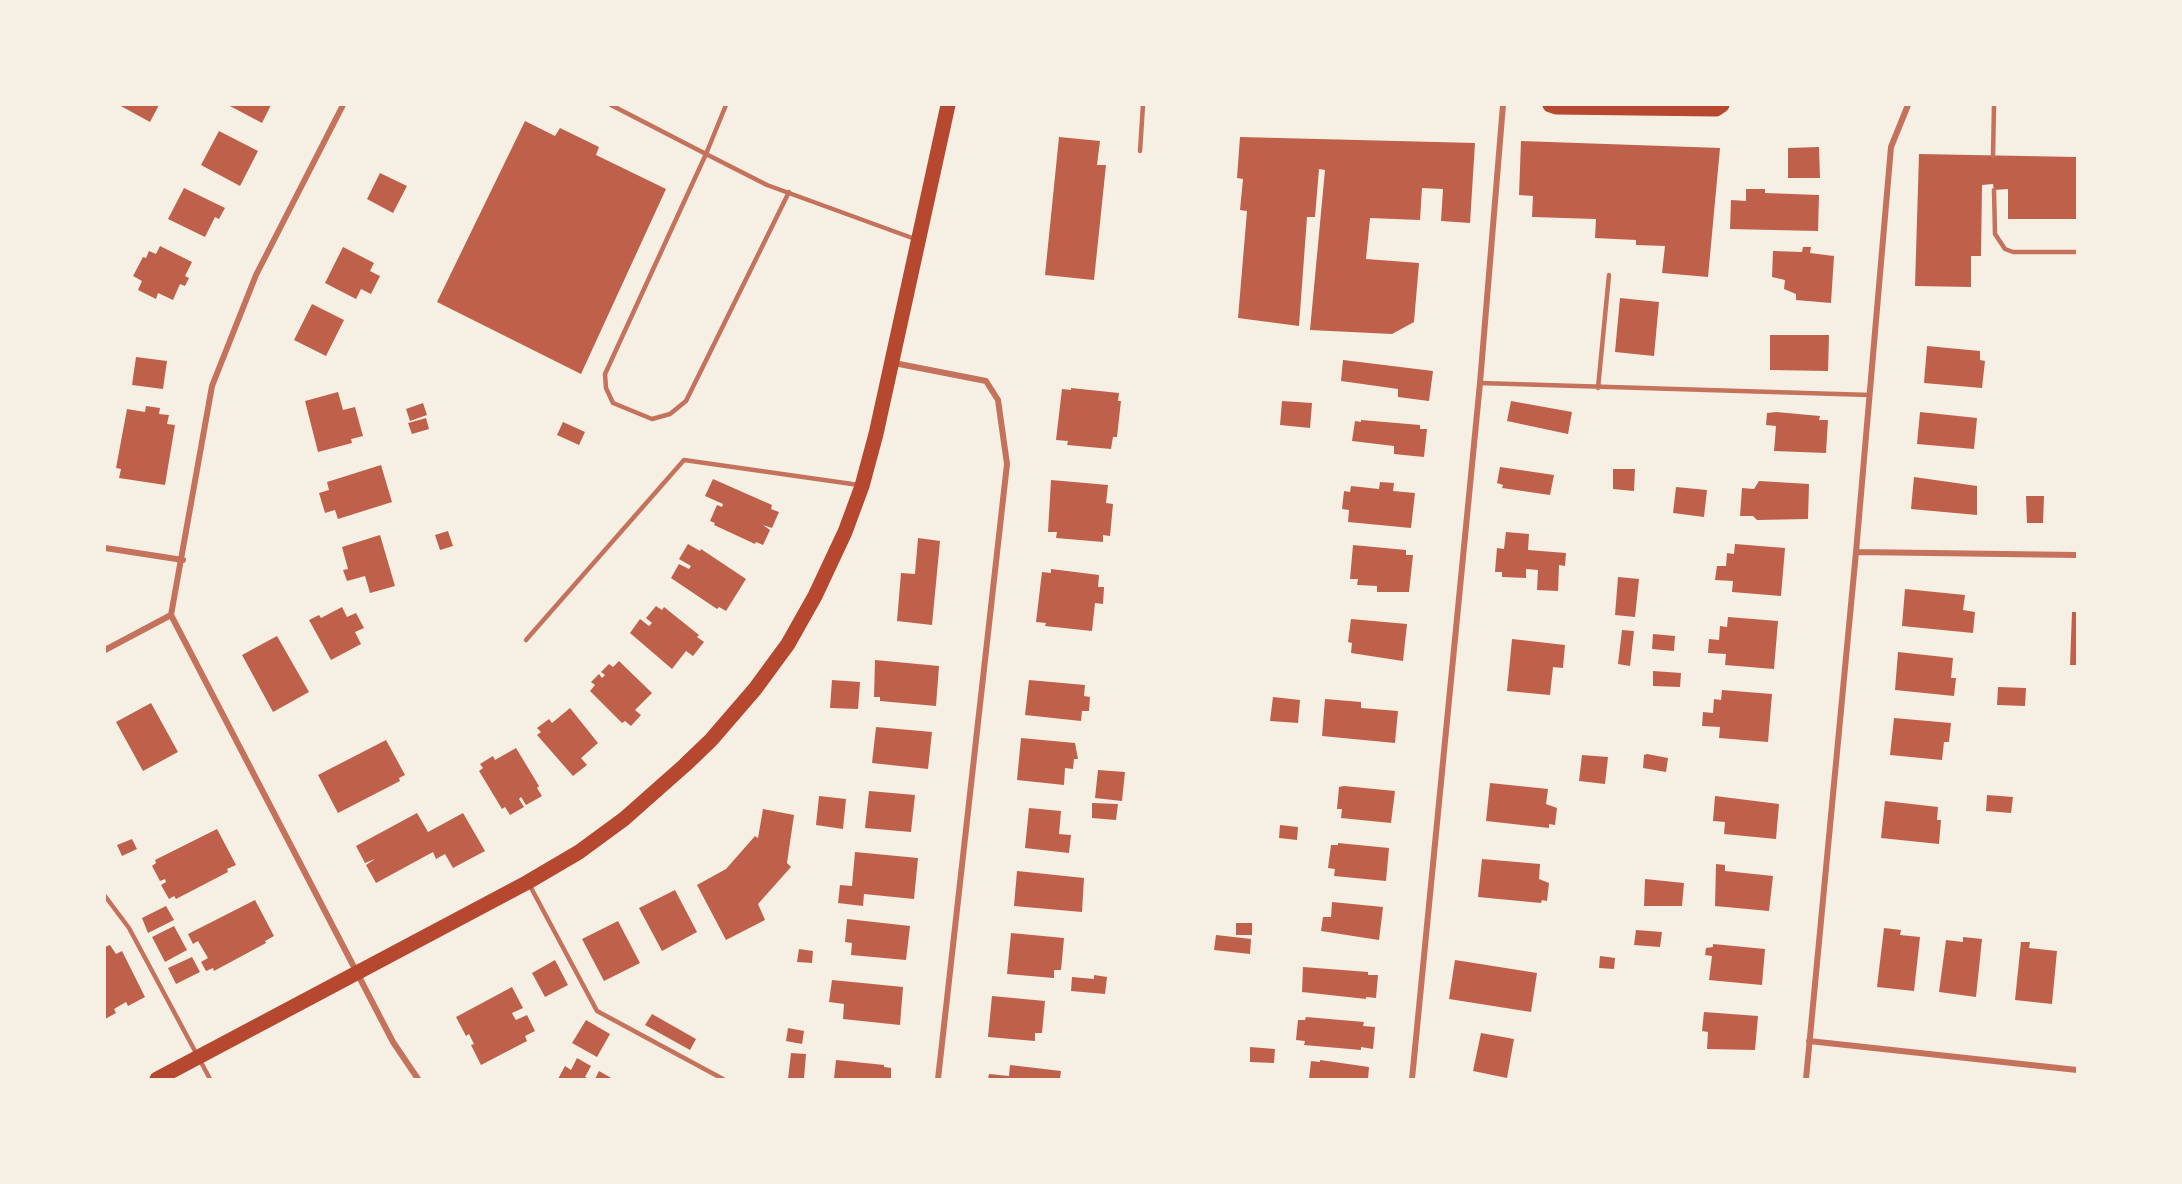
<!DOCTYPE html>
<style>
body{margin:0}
#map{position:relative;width:2182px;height:1184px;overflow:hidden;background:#f6efe4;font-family:Figtree,sans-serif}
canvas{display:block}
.frame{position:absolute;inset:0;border:106px solid #f6efe4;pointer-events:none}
</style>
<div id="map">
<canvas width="2182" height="1184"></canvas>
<div class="frame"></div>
</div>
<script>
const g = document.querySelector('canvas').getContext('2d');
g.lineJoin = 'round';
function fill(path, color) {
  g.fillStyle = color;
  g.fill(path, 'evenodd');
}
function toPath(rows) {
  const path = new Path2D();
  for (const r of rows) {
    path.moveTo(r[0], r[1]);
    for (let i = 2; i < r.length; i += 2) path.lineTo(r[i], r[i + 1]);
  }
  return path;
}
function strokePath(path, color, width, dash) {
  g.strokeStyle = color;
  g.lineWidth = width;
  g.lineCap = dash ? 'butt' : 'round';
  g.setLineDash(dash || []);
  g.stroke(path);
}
const building = toPath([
 [119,105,159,105,150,122],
 [228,105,271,105,262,123],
 [525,121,555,136,560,128,599,147,596,155,666,189,581,374,437,302],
 [219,131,258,151,240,186,201,165],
 [1059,137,1100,141,1097,165,1106,165,1094,280,1045,275],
 [1240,137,1475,143,1470,223,1441,221,1443,189,1422,188,1420,220,1370,218,1366,259,1419,263,1414,322,1392,334,1310,330,1325,170,1319,169,1315,217,1307,217,1299,326,1238,318,1247,211,1240,210,1243,179,1237,178],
 [1521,141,1720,148,1708,277,1662,273,1665,246,1636,245,1636,240,1595,238,1596,219,1532,217,1533,196,1519,195],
 [1819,147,1820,178,1788,178,1788,148],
 [1919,154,2077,157,2077,219,2008,219,2008,189,1994,190,1993,184,1982,185,1981,256,1971,256,1971,287,1915,286],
 [380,173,407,186,393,213,367,199],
 [184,188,225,208,219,219,215,217,205,237,168,219],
 [1746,189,1765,189,1765,193,1819,195,1818,231,1730,229,1731,200,1746,201],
 [160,246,192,262,185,276,189,278,185,286,180,284,173,300,158,293,156,299,138,290,142,281,133,276,143,257,146,258,149,251,156,254],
 [343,247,374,263,370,271,380,276,371,294,361,289,356,299,325,283],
 [1803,247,1811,247,1810,253,1834,256,1831,303,1796,300,1796,294,1784,289,1785,280,1772,277,1773,251,1802,252],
 [1620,298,1659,302,1654,356,1615,352],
 [312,304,344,320,326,356,294,340],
 [1770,335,1829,335,1828,371,1770,370],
 [1927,346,1980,351,1980,360,1985,361,1982,388,1924,383],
 [136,357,167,361,163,389,132,385],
 [1343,360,1433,371,1429,401,1398,397,1398,389,1341,381],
 [1071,388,1119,393,1118,401,1121,401,1117,437,1113,437,1111,449,1067,445,1068,441,1056,440,1062,389,1071,390],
 [338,392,343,410,355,407,363,436,351,439,352,443,318,452,305,401],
 [1282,401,1312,403,1310,428,1280,425],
 [1511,401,1572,412,1568,434,1507,421],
 [423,403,427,415,410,421,406,409],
 [146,406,160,408,159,414,169,415,167,424,175,425,165,485,119,478,121,469,116,468,127,409,145,412],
 [1776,412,1820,416,1819,420,1828,420,1826,453,1774,451,1776,426,1766,425,1767,413],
 [1920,412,1977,418,1974,449,1917,444],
 [426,418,429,429,412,434,408,423],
 [1361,420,1420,425,1420,429,1427,429,1424,457,1394,454,1394,446,1352,441,1355,421,1361,422],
 [563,422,585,432,579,445,557,435],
 [381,465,392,502,338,519,335,510,325,513,319,493,329,490,327,482],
 [1500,467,1554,475,1550,495,1502,488,1503,485,1497,483],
 [1613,469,1635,469,1634,491,1613,489],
 [1914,477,1977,486,1977,515,1911,509],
 [713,479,772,505,771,509,779,512,772,528,763,525,770,530,763,545,756,542,755,544,714,525,715,523,710,521,717,505,722,507,723,504,705,496],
 [1051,480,1108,485,1106,503,1113,504,1110,536,1103,535,1103,542,1056,538,1057,532,1048,532],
 [1759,481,1809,484,1808,519,1757,520,1753,516,1740,516,1742,488,1754,489],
 [1380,482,1394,483,1393,491,1415,493,1411,528,1348,522,1349,510,1342,509,1344,491,1350,492,1351,486,1379,489],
 [1676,487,1707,490,1704,517,1673,513],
 [2026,496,2044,496,2043,523,2027,523],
 [448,531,453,546,440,550,435,535],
 [1506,532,1529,534,1528,550,1566,553,1565,566,1559,565,1558,591,1537,590,1538,570,1526,569,1526,578,1502,577,1502,572,1495,572,1497,548,1504,549],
 [380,535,395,586,370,593,365,576,347,581,343,570,348,569,342,547],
 [918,538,940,541,932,625,897,621,901,573,915,574],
 [688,544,700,551,701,549,746,579,726,611,719,607,717,609,671,578,679,564,689,569,691,566,679,559],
 [1735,544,1785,548,1781,596,1732,592,1733,581,1715,580,1717,566,1726,566,1727,553,1734,554],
 [1353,545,1406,550,1406,555,1413,555,1409,592,1377,592,1377,586,1357,585,1358,579,1350,579],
 [1051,569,1099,575,1098,587,1104,587,1103,604,1095,603,1092,631,1045,626,1046,623,1036,622,1042,572,1051,573],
 [1618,577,1639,579,1635,617,1615,615],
 [1905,589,1965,595,1963,610,1975,612,1973,633,1902,626],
 [656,606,662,610,664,607,699,635,697,637,704,642,693,656,686,651,672,669,630,633,640,619,649,626,652,623,646,618],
 [342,607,347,617,356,613,364,628,355,632,361,644,331,660,309,620,319,615,321,618],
 [2072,612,2077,612,2077,665,2070,665],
 [1728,617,1778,621,1774,669,1725,665,1726,654,1708,653,1709,639,1719,640,1720,626,1727,627],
 [1351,619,1407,624,1403,661,1351,653,1352,643,1348,642],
 [1622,630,1634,631,1630,666,1618,664],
 [1653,634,1675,636,1674,651,1652,649],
 [277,636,309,692,273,712,242,655],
 [1512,639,1565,645,1563,668,1553,667,1550,695,1507,691],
 [1898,652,1953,658,1951,678,1956,678,1954,696,1895,690],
 [875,660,939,666,936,706,880,701,880,697,874,697],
 [619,661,652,693,635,710,641,715,631,726,625,721,622,723,590,691,595,685,591,682,599,674,602,678,605,675,601,672,609,664,613,667],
 [1653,671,1681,673,1680,687,1653,686],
 [832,680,860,682,858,709,830,708],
 [1029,680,1085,685,1084,696,1090,697,1089,711,1082,711,1081,721,1025,715],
 [1998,687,2026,688,2025,706,1997,705],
 [1722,690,1772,694,1768,742,1719,738,1720,727,1702,726,1703,712,1713,713,1714,699,1721,700],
 [1273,697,1300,700,1298,723,1270,721],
 [1325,699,1361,702,1361,708,1398,711,1395,743,1322,736],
 [151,703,178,752,143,771,116,722],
 [570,708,598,743,581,758,587,765,573,776,537,735,541,732,537,728,549,719,552,723],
 [1894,718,1951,723,1949,742,1944,742,1942,760,1890,755],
 [876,727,932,732,928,769,872,763],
 [1021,738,1075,743,1078,759,1074,759,1073,769,1065,768,1064,785,1017,780],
 [386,740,405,775,399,778,400,781,338,813,318,775],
 [516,748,539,786,537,788,542,796,526,805,521,797,519,799,524,807,510,815,505,807,502,809,479,771,483,768,480,764,493,756,495,760],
 [1647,754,1668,758,1666,772,1643,768,1644,755],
 [1582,755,1608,757,1605,784,1579,781],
 [1098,770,1125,772,1122,801,1095,798],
 [1490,783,1548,789,1546,804,1557,808,1555,825,1549,824,1549,828,1486,821],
 [1344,786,1395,791,1391,823,1341,818,1342,809,1337,809,1339,787],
 [869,791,915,795,911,832,865,828],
 [1987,795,2013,797,2011,813,1986,811],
 [819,796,846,799,843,829,816,825],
 [1715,796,1779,804,1776,839,1724,834,1725,822,1713,821],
 [1885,801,1938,807,1937,820,1941,820,1939,844,1881,838],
 [1092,803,1118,804,1116,820,1092,818],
 [1029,808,1061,811,1059,834,1071,835,1069,853,1025,848],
 [763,809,794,815,787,863,791,867,758,904,765,920,726,940,697,885,726,869,755,836,758,838],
 [417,813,428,832,463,813,485,851,453,868,445,854,436,859,433,852,376,883,366,865,375,859,365,863,356,846],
 [1280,825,1298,827,1297,840,1279,838],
 [217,829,236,865,227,869,228,872,176,899,174,896,169,899,161,885,166,882,165,879,160,881,152,866,156,863,155,860],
 [132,839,137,849,122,856,117,845],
 [1338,843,1389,848,1386,881,1334,876,1335,869,1328,868,1331,845,1338,845],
 [855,852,918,858,914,899,864,894,863,906,838,903,840,885,852,886],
 [1482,859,1540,864,1539,879,1549,883,1547,901,1542,900,1541,903,1478,897],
 [1716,864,1725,865,1725,871,1773,876,1769,911,1715,906],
 [1017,871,1084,878,1082,912,1014,906],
 [1645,879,1684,883,1682,906,1644,906],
 [675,890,697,932,662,951,639,908],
 [255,900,274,936,265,941,266,943,214,971,213,968,206,971,201,962,208,958,198,941,193,944,188,934],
 [1332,902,1383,907,1379,940,1321,931,1323,917,1331,917],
 [166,906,174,920,148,933,142,918],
 [847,919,910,926,906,960,851,955,852,943,845,942],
 [618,921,640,963,604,981,582,939],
 [1236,923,1252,923,1252,935,1236,935],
 [174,926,187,950,165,962,152,937],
 [1884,928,1901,930,1900,935,1920,937,1914,991,1877,987],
 [1636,930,1662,932,1660,947,1634,945],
 [1011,933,1064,938,1061,970,1054,970,1054,978,1007,974],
 [1216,935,1251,939,1250,954,1214,950],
 [1963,937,1982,939,1976,997,1939,992,1946,940,1963,942],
 [2021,942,2030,942,2029,948,2057,951,2052,1004,2015,1000],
 [1713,944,1765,949,1762,985,1709,980,1712,956,1705,955,1706,948,1713,947],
 [110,945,116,954,122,951,145,997,128,1006,126,1002,114,1009,116,1013,105,1019,105,947],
 [799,949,813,951,812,963,797,962],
 [1600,956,1615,958,1614,969,1599,968],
 [192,957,200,972,176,984,168,968],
 [555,960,568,985,545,997,532,973],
 [1455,960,1537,973,1531,1012,1449,999],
 [1303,967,1368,972,1368,975,1378,975,1376,998,1366,997,1366,999,1302,992],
 [1094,975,1107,977,1105,994,1071,991,1072,977,1094,979],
 [832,980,903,987,900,1025,843,1019,844,1004,829,1002],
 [512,987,523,1008,512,1013,514,1017,516,1020,527,1015,535,1031,525,1036,527,1041,481,1065,471,1045,474,1044,469,1034,466,1036,456,1017],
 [992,996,1045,1001,1042,1033,1035,1033,1035,1041,988,1037],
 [1704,1012,1758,1016,1755,1050,1707,1049,1708,1032,1702,1031],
 [652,1014,696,1039,690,1050,645,1025],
 [1306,1017,1364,1022,1363,1026,1375,1027,1373,1049,1361,1047,1361,1050,1304,1045,1305,1041,1296,1040,1298,1020,1305,1020],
 [586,1020,610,1034,597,1057,572,1043],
 [788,1028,804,1031,802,1044,786,1041],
 [1481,1033,1514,1039,1507,1078,1473,1071],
 [1250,1047,1275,1049,1274,1063,1250,1062],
 [791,1053,806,1054,804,1079,788,1079],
 [577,1058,591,1066,585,1077,589,1079,558,1079,565,1066,571,1070],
 [836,1060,884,1065,884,1067,891,1068,891,1079,834,1079],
 [1320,1060,1369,1067,1368,1079,1309,1079,1311,1061,1320,1062],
 [1010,1065,1061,1071,1060,1079,988,1079,989,1074,1009,1076],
 [599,1071,613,1079,595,1079]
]);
const service = toPath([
 [611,105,706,154,605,374,606,388,613,403,652,419,670,414,686,401,789,192],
 [726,105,706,154,767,185,915,239],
 [1140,151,1143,105],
 [1993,156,1994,105],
 [1994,190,1995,234,2005,249,2013,252,2077,252],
 [1480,383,1870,395],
 [1598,388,1609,275],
 [526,640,684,460,859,485],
 [529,884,597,1011,723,1079],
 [105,896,129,928,210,1079]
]);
const minor = toPath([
 [894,363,986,381,998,400,1007,464,938,1079],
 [105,548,183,560],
 [1856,552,2077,555],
 [171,615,212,386,256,275,343,105],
 [171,615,393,1042,418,1079],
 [105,650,171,615],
 [1809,1041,2077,1070],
 [1412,1079,1480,383,1503,105],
 [1806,1079,1856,552,1891,147,1908,105]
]);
const primary = toPath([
 [1550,105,1556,107,1716,109,1722,105],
 [157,1079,528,882,579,852,624,819,685,765,711,740,755,689,788,644,815,596,845,532,862,486,876,434,948,105]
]);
fill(building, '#bf614a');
strokePath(service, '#c5725c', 4.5);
strokePath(minor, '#c5725c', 6);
strokePath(primary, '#b5482f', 15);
</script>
